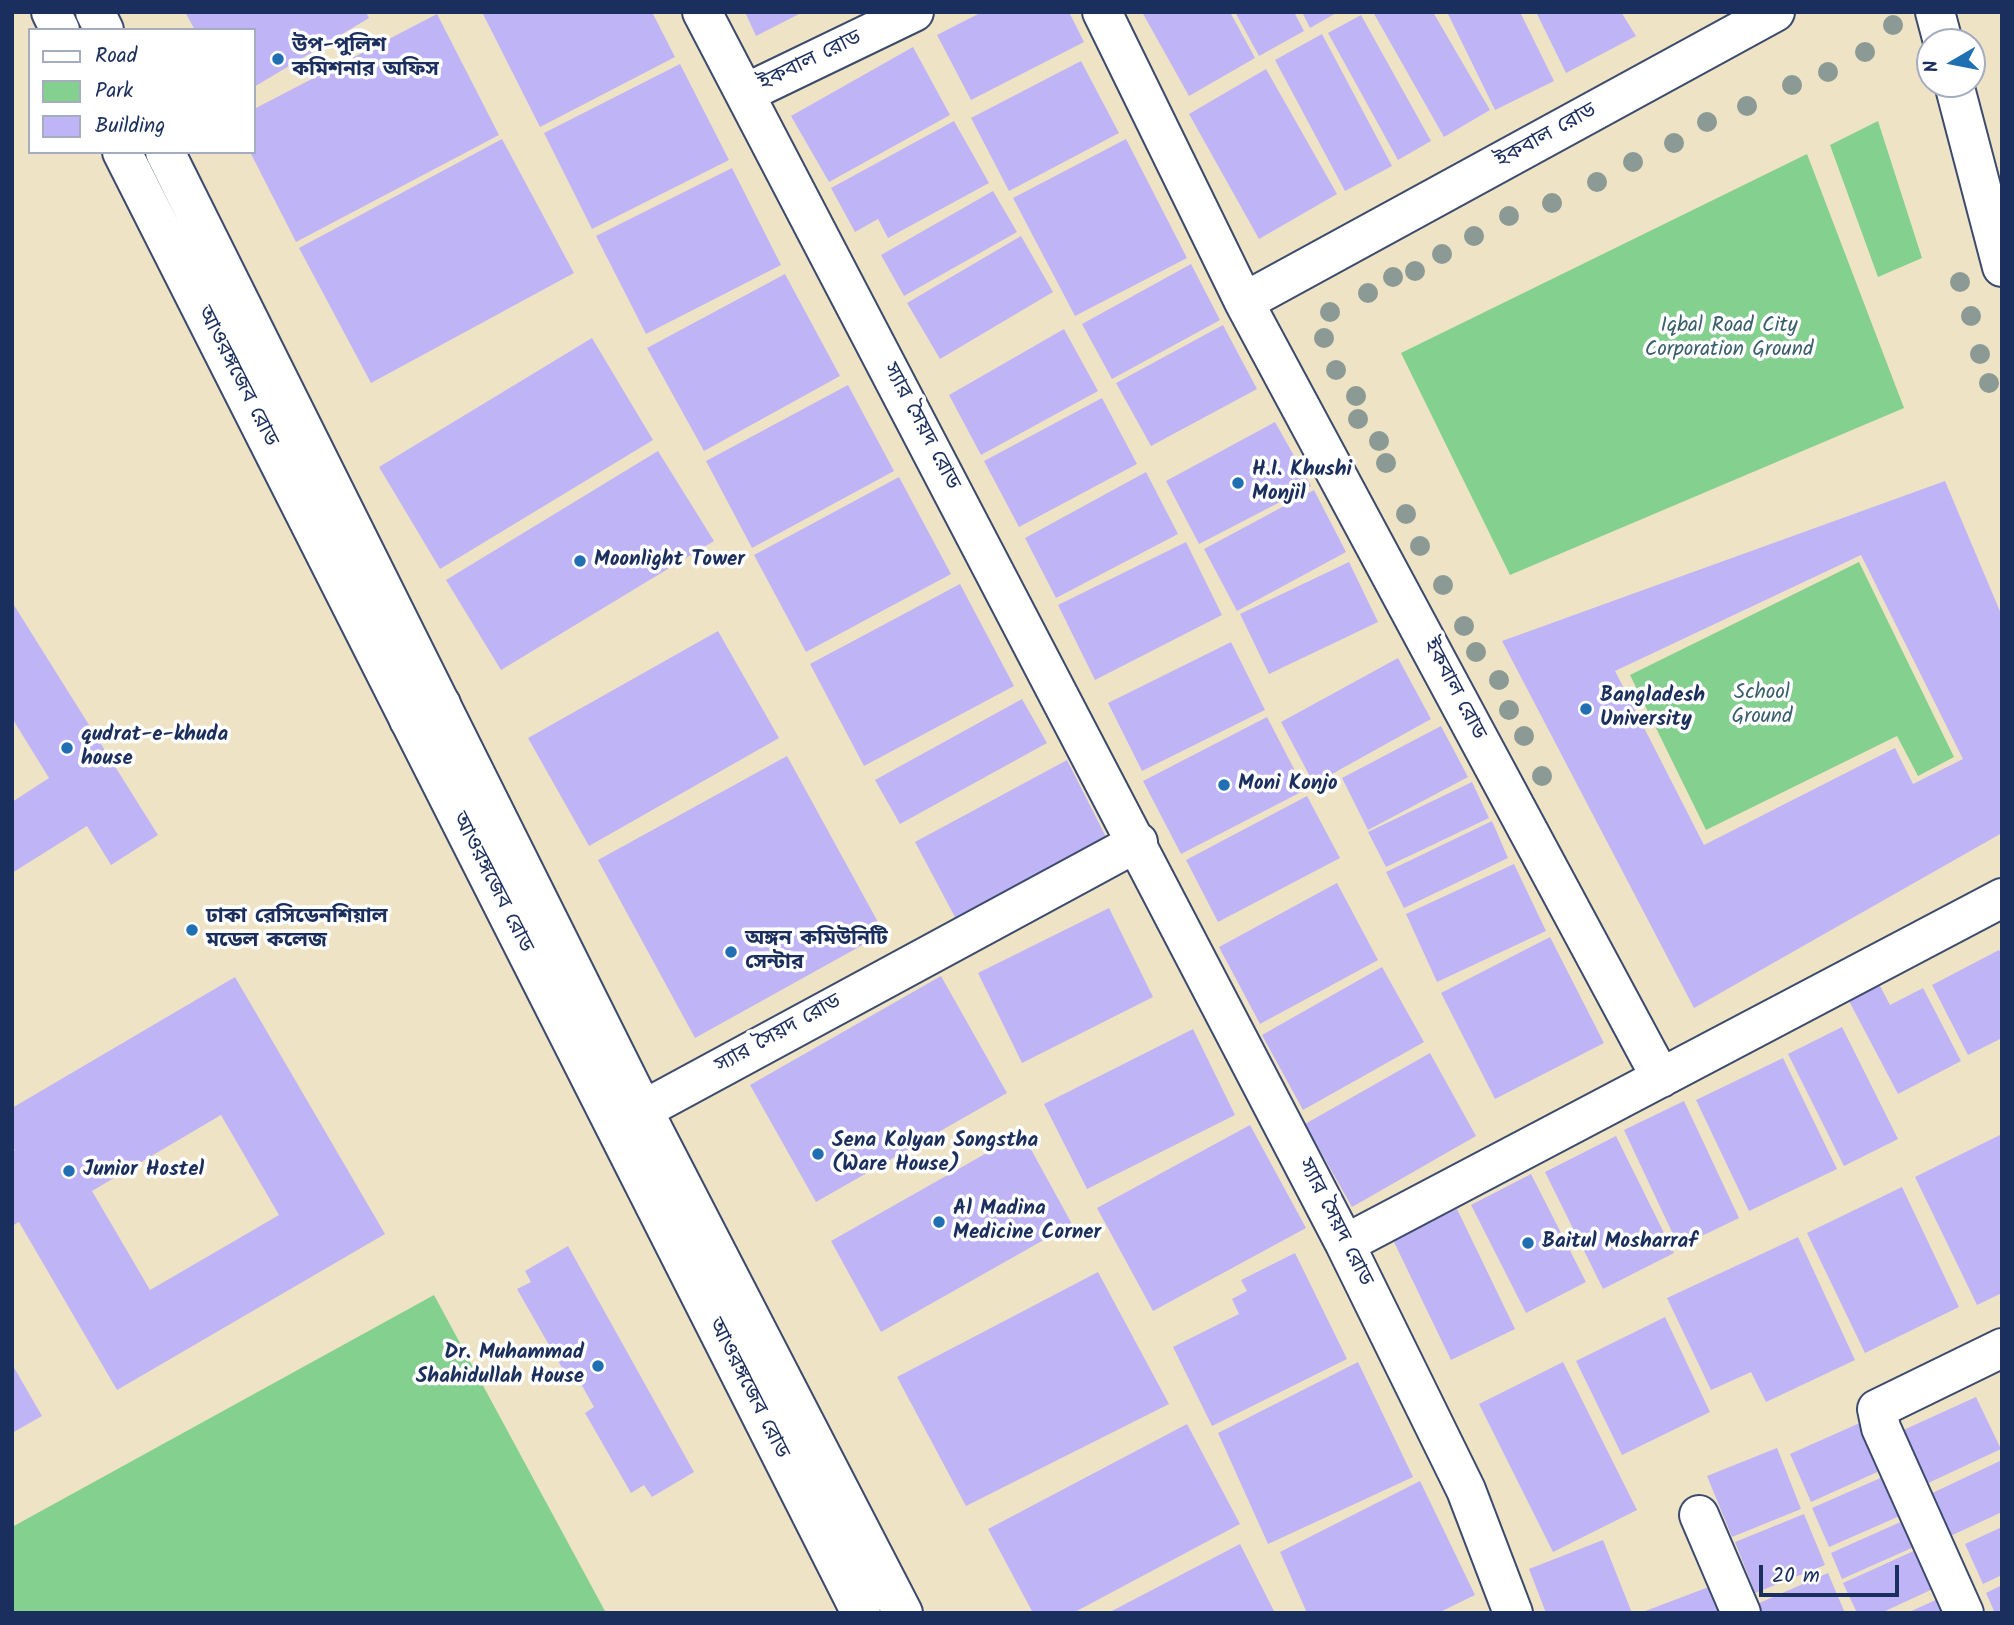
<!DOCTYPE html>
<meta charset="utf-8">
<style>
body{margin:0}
#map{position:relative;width:2014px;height:1625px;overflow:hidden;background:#efe3c5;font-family:Kalam,sans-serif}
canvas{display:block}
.frame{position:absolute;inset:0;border:14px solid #1b2f5e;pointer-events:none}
.legend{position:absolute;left:28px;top:28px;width:228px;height:126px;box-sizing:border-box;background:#fff;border:2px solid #a4acbf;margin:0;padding:9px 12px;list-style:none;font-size:21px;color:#1b2f5e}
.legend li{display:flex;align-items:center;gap:14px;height:35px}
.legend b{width:35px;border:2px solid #a4acbf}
.north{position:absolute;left:1916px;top:28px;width:70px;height:70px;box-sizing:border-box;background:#fff;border:2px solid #a4acbf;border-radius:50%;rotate:260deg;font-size:19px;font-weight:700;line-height:28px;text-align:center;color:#1b2f5e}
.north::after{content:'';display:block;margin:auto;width:24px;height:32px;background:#1f6fb2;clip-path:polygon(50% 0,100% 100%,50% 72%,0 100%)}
.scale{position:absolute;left:1759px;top:1565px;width:140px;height:32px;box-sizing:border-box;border:4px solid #1b2f5e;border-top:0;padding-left:9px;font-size:21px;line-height:24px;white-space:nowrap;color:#1b2f5e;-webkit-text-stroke:5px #fff;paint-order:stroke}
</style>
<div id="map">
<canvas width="2014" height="1625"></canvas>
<div class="frame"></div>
<ul class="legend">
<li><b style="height:9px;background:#fff"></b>Road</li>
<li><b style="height:19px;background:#84d08f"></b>Park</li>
<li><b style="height:19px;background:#bfb5f6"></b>Building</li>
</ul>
<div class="north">N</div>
<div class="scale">20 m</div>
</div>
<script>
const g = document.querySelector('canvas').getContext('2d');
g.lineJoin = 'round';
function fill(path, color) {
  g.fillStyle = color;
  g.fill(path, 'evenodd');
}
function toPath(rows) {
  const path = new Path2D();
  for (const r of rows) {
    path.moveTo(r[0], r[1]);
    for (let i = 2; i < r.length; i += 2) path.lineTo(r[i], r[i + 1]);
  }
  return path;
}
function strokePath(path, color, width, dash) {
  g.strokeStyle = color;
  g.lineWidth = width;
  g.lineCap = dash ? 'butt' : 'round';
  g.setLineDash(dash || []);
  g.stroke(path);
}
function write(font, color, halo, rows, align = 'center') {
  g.font = font + ' Kalam,"Noto Sans Bengali",sans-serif';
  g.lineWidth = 7;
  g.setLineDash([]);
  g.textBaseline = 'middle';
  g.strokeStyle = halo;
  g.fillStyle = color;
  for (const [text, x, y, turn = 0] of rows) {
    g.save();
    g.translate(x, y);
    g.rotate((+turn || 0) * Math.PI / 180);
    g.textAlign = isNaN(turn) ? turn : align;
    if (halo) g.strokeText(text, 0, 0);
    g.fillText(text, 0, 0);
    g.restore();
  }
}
const green = toPath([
 [1878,121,1922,258,1878,277,1830,145],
 [1807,154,1904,408,1510,575,1401,353],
 [1859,562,1954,757,1918,776,1897,736,1706,830,1630,675],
 [434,1295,606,1613,12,1613,12,1527]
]);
const building = toPath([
 [185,12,366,12,369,18,254,87,254,30,195,30],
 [482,12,652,12,675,57,540,127],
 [745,12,803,12,756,36],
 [982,12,1069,12,1084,42,971,100,937,35],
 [1142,12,1230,12,1255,58,1189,96],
 [1235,12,1294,12,1304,31,1259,56],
 [1302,12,1338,12,1310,28],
 [1373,12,1433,12,1490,110,1444,137],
 [1447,12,1520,12,1554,81,1495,110],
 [1536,12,1621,12,1636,36,1566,73],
 [437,14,499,135,296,242,250,152,254,152,254,109],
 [1361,15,1431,141,1398,160,1328,33],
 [1322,34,1392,166,1345,191,1275,60],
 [913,47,950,115,829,182,791,116],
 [1081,61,1119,133,1009,191,971,118],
 [680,64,729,160,592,229,544,133],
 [1266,69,1337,194,1259,239,1189,114],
 [954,121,989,183,888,238,878,219,855,232,831,188],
 [502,139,574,273,371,383,299,248],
 [1126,139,1187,258,1075,316,1013,198],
 [732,168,781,265,646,334,596,236],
 [993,191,1017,232,904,296,881,255],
 [1021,236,1053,292,940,359,907,303],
 [1191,264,1220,320,1112,379,1082,324],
 [785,274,840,376,704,451,647,348],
 [1223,325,1257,389,1151,446,1116,383],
 [1064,329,1098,391,981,455,949,395],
 [592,338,653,440,440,569,379,467],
 [848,385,894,471,752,548,706,461],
 [1102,398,1137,464,1019,527,984,461],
 [1275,422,1311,486,1199,544,1166,481],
 [658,451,714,541,501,670,446,580],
 [1146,472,1178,534,1056,598,1025,538],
 [899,477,951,574,806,652,754,555],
 [1945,481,2002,616,2002,833,1694,1008,1502,641],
 [1861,555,1963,759,1913,784,1895,748,1704,845,1615,671],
 [1314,490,1346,552,1237,611,1204,549],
 [1186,542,1222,615,1095,680,1058,605],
 [1349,562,1378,622,1269,674,1240,614],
 [960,584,1014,686,864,766,810,664],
 [12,602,158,835,111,865,87,826,12,873,12,802,49,778,12,718],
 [718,631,779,738,589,846,528,738],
 [1231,642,1265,710,1142,771,1108,703],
 [1398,658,1431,719,1314,784,1281,722],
 [1022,699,1047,743,900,824,875,780],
 [1267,717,1305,790,1181,854,1143,781],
 [1441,726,1468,777,1368,830,1342,778],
 [787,756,884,933,695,1038,598,860],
 [1067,760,1106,837,956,919,915,842],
 [1472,782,1489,818,1386,867,1368,832],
 [1307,796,1340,858,1218,922,1186,860],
 [1492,821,1508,858,1404,908,1386,872],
 [1514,864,1546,931,1437,982,1406,914],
 [1337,883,1378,960,1260,1024,1219,947],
 [1109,908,1153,997,1022,1063,978,973],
 [1550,937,1604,1043,1495,1099,1441,993],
 [1999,950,2002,955,2002,1038,1968,1055,1932,985],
 [1382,967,1424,1042,1303,1110,1262,1035],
 [941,976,1007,1093,816,1202,750,1085],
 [235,977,385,1234,117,1390,19,1222,12,1226,12,1152,15,1150,12,1146,12,1108],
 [221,1115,279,1215,150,1290,92,1191],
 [1840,984,1879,984,1890,1005,1923,988,1961,1061,1898,1094],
 [1842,1027,1898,1139,1844,1166,1788,1054],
 [1193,1029,1235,1115,1087,1189,1044,1104],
 [1430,1053,1476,1136,1352,1207,1305,1124],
 [1783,1058,1837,1169,1749,1211,1696,1100],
 [1684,1101,1739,1218,1679,1247,1624,1130],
 [1250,1125,1306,1228,1153,1311,1097,1208],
 [1022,1133,1072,1224,881,1332,831,1241],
 [2002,1134,2002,1293,1977,1305,1915,1177],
 [1616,1136,1674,1253,1603,1289,1545,1172],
 [1531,1174,1586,1282,1526,1313,1471,1205],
 [1902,1187,1959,1307,1865,1353,1807,1233],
 [1457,1209,1515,1329,1451,1360,1393,1240],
 [1798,1237,1855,1360,1766,1402,1751,1372,1711,1390,1667,1298],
 [568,1246,694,1472,652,1497,644,1485,631,1493,585,1413,594,1407,576,1375,569,1380,517,1289,531,1282,525,1271],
 [1295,1253,1347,1359,1212,1426,1173,1347,1239,1314,1232,1299,1247,1291,1241,1280],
 [1098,1272,1169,1404,966,1506,897,1377],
 [1665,1317,1710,1412,1622,1455,1576,1361],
 [1358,1362,1413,1477,1268,1544,1218,1433],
 [1563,1362,1637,1510,1553,1552,1479,1404],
 [12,1364,42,1416,12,1433],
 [1976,1397,2001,1449,1924,1485,1899,1432],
 [1862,1422,1884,1469,1811,1502,1790,1454],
 [1187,1424,1240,1524,1073,1613,1033,1613,988,1529],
 [1777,1448,1801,1509,1732,1537,1707,1476],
 [2002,1460,2002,1512,1946,1538,1926,1496],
 [1885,1476,1902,1515,1829,1547,1812,1508],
 [1420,1481,1475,1595,1438,1613,1307,1613,1280,1552],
 [1804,1514,1825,1565,1755,1593,1735,1542],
 [1905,1520,1916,1546,1842,1579,1831,1553],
 [2002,1527,2002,1575,1983,1584,1965,1544],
 [1603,1540,1632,1613,1546,1613,1529,1569],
 [1240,1544,1275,1613,1108,1613],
 [1918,1549,1935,1588,1881,1613,1857,1613,1843,1583],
 [1828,1573,1845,1613,1760,1613,1757,1604],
 [1722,1582,1733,1613,1640,1613],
 [2002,1585,2002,1613,1995,1613,1986,1593],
 [1940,1598,1947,1613,1907,1613]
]);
const minor = toPath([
 [51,12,60,30],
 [95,12,104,30],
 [702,12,1345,1244,1466,1490,1513,1613],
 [1102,12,1244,302,1661,1078],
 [1935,12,1943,42],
 [1954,84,2002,267],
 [746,93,914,12],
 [122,152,861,1613],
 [165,152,643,1110,903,1613],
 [1244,302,1775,12],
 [643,1110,1138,842],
 [1345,1244,2002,898],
 [1699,1515,1741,1613],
 [1964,1613,1881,1428,1877,1409,2002,1348]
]);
const major = toPath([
 [409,720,441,704]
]);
const trees = [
 [1893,25],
 [1865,52],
 [1828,72],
 [1792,85],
 [1747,106],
 [1707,122],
 [1674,143],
 [1633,162],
 [1597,182],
 [1552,203],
 [1509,216],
 [1474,236],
 [1442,254],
 [1415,271],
 [1393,277],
 [1960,282],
 [1368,293],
 [1330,312],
 [1971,316],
 [1324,338],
 [1980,354],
 [1336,370],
 [1989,383],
 [1356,396],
 [1358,419],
 [1379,441],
 [1386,463],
 [1406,514],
 [1420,546],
 [1443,585],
 [1464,626],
 [1476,652],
 [1499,680],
 [1509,710],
 [1524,736],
 [1542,776]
];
const markers = [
 [278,59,7,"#1f6fb2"],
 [1238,483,7,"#1f6fb2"],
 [580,561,7,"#1f6fb2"],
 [1586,709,7,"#1f6fb2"],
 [67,748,7,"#1f6fb2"],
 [1224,785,7,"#1f6fb2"],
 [192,930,7,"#1f6fb2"],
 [731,952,7,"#1f6fb2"],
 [818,1154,7,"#1f6fb2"],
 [69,1171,7,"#1f6fb2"],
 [939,1222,7,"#1f6fb2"],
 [1528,1243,7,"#1f6fb2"],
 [598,1366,7,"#1f6fb2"]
];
const poiNames = [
 ["উপ-পুলিশ",292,47],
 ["কমিশনার অফিস",292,71],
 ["H.I. Khushi",1252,471],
 ["Monjil",1252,495],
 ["Moonlight Tower",594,561],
 ["Bangladesh",1600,697],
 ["University",1600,721],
 ["qudrat-e-khuda",81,736],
 ["house",81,760],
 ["Moni Konjo",1238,785],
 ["ঢাকা রেসিডেনশিয়াল",206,918],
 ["মডেল কলেজ",206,942],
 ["অঙ্গন কমিউনিটি",745,940],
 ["সেন্টার",745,964],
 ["Sena Kolyan Songstha",832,1142],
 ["(Ware House)",832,1166],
 ["Junior Hostel",83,1171],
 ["Al Madina",953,1210],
 ["Medicine Corner",953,1234],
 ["Baitul Mosharraf",1542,1243],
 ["Dr. Muhammad",584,1354,"right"],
 ["Shahidullah House",584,1378,"right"]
];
const streetNames = [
 ["ইকবাল রোড",811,62,-26],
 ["ইকবাল রোড",1547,137,-29],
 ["আওরঙ্গজেব রোড",236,377,63],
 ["স্যার সৈয়দ রোড",920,427,62],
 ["ইকবাল রোড",1453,690,62],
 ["আওরঙ্গজেব রোড",491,883,63],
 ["স্যার সৈয়দ রোড",779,1035,-29],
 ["স্যার সৈয়দ রোড",1334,1223,63],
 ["আওরঙ্গজেব রোড",747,1389,63]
];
const parkNames = [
 ["Iqbal Road City",1729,327],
 ["Corporation Ground",1729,351],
 ["School",1762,694],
 ["Ground",1762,718]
];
fill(green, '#84d08f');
fill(building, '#bfb5f6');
strokePath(minor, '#3b4a6d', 42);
strokePath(major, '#3b4a6d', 42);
strokePath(minor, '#fff', 38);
strokePath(major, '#fff', 38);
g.fillStyle = '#8b9a95';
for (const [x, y] of trees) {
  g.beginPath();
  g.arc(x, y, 10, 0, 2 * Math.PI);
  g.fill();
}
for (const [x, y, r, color] of markers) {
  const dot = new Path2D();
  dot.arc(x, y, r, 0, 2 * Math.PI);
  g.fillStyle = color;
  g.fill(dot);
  strokePath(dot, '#fff', 2.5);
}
write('bold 21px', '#1b2f5e', '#fff', poiNames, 'left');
write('21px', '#1b2f5e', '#fff', streetNames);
write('21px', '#3a5f6d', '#fff', parkNames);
</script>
